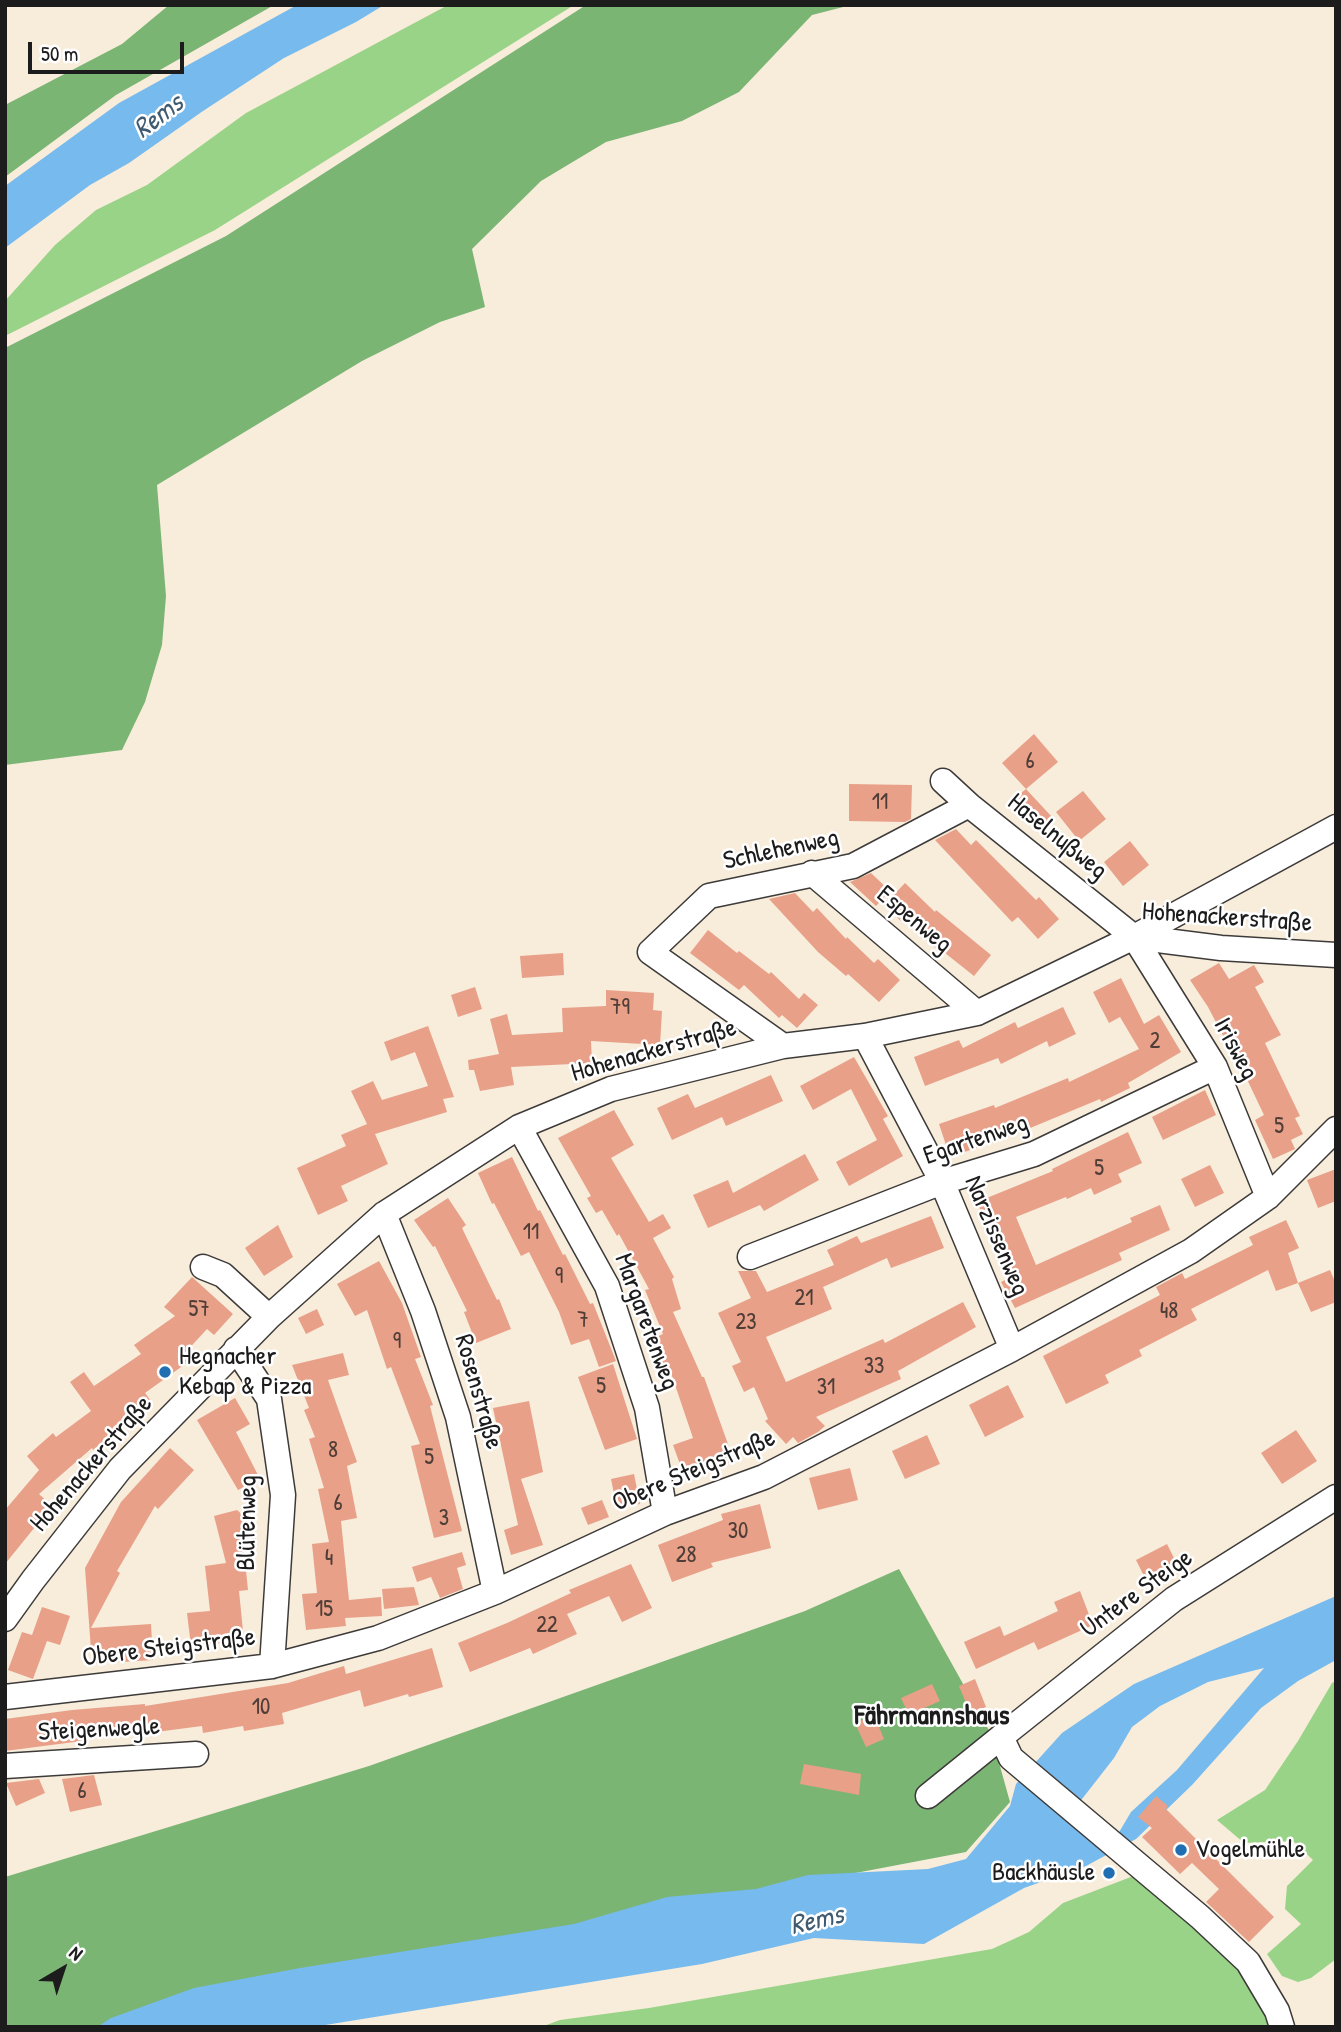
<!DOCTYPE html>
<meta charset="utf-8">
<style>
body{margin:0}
#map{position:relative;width:1341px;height:2032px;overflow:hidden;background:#f8ecdb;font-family:"Patrick Hand",sans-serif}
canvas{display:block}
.frame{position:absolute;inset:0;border:7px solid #1c1c1c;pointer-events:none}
.north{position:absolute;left:28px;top:1934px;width:70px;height:70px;-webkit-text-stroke:5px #fff;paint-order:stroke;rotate:39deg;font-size:19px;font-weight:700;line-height:28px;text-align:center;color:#1c1c1c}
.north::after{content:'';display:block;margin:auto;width:24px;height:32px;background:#1c1c1c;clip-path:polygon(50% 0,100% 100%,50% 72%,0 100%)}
.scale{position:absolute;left:28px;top:42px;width:156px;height:32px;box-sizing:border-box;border:4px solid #1c1c1c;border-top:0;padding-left:9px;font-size:21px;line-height:24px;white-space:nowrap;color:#1c1c1c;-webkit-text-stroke:5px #fff;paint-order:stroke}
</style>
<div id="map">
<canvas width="1341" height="2032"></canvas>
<div class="frame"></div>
<div class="north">N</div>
<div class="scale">50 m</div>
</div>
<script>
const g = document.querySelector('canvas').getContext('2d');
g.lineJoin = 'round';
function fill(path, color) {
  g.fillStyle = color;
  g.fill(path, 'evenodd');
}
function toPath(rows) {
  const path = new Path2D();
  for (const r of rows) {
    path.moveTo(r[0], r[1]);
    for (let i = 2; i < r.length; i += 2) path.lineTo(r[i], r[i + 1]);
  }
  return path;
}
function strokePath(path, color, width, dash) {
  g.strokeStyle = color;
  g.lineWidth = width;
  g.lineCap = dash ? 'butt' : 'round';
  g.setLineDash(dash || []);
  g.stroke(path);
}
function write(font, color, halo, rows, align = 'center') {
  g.font = font + ' "Patrick Hand",sans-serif';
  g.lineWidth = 5;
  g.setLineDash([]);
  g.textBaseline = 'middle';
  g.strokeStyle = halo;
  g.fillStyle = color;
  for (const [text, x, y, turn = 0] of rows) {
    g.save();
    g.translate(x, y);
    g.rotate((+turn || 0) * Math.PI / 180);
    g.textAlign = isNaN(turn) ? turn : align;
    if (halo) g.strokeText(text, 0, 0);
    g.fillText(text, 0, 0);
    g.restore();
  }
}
const green = toPath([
 [448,5,574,5,215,230,5,336,5,301,55,245,96,210,147,185,246,113],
 [1336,1681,1336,1959,1311,1978,1298,1982,1282,1976,1267,1954,1301,1924,1285,1909,1287,1886,1313,1860,1293,1841,1244,1843,1217,1820,1265,1790,1298,1741,1332,1683],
 [1136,1875,1220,1943,1274,2027,541,2027,560,2020,649,2008,992,1949,1029,1932,1063,1903]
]);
const forest = toPath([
 [169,5,274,5,116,95,5,177,5,105,122,44],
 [586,5,851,5,812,15,739,92,682,121,606,142,541,181,472,249,485,307,440,322,362,361,157,485,166,596,162,645,145,702,122,750,5,765,5,348,226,236],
 [899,1569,991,1734,1010,1802,966,1852,708,1901,128,2027,5,2027,5,1877,369,1766,805,1611]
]);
const water = toPath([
 [297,5,384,5,356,22,284,58,203,111,129,163,90,185,5,248,5,186,119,103],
 [1336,1596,1336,1660,1298,1681,1261,1708,1192,1785,1136,1839,1086,1866,1024,1888,924,1944,814,1938,702,1964,313,2027,97,2027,111,2018,194,1988,300,1968,574,1924,667,1897,756,1889,808,1875,928,1869,966,1859,1010,1806,1016,1784,1062,1733,1134,1684],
 [1264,1668,1177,1770,1131,1812,1118,1834,1068,1817,1114,1758,1132,1727,1160,1706,1208,1682]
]);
const building = toPath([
 [1034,734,1058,762,1026,789,1002,763],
 [849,784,912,785,911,819,905,822,849,821],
 [1026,789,1052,817,1038,829,1011,801],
 [1083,791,1106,819,1079,841,1056,812],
 [956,829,971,845,976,840,1036,900,1039,897,1059,919,1038,939,1018,917,1012,922,935,840],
 [1130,841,1149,865,1123,886,1104,862],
 [871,873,890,891,876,906,850,882],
 [905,883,935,912,936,910,991,955,974,976,940,949,939,951,906,923,904,924,884,905],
 [795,893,813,912,817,908,846,939,847,937,874,963,878,959,900,980,879,1002,848,974,846,976,818,952,769,899],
 [708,930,737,953,739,951,769,974,771,972,799,999,804,993,818,1005,797,1028,782,1015,779,1018,744,985,739,990,690,953],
 [563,953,564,975,522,978,520,956],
 [1219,963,1229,979,1254,965,1264,982,1255,987,1281,1035,1265,1043,1300,1116,1295,1118,1303,1134,1291,1140,1295,1149,1273,1159,1255,1120,1264,1115,1232,1048,1230,1049,1208,1007,1190,980],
 [1121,978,1144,1024,1159,1015,1181,1052,1128,1083,1130,1088,1101,1102,1100,1099,1011,1136,950,1157,939,1124,994,1105,995,1108,1068,1078,1069,1082,1139,1049,1120,1017,1109,1023,1093,992],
 [475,987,482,1009,458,1017,451,995],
 [606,990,654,993,653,1010,662,1011,660,1045,591,1041,592,1063,511,1067,514,1085,480,1091,474,1070,469,1070,468,1060,499,1054,490,1019,507,1014,512,1035,563,1032,562,1008,606,1006],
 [1063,1007,1076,1034,1049,1047,1047,1041,1001,1064,998,1058,925,1086,914,1057,959,1040,963,1048,1015,1022,1018,1028],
 [428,1026,454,1097,443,1099,447,1112,375,1134,388,1164,341,1186,348,1201,318,1215,297,1168,346,1146,341,1135,367,1124,351,1091,373,1081,382,1100,428,1086,415,1052,391,1061,384,1042],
 [854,1057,888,1116,883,1119,903,1156,849,1186,836,1162,877,1140,851,1089,813,1110,800,1086],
 [771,1075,783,1101,726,1126,722,1117,672,1140,657,1108,688,1094,695,1108],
 [1205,1090,1216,1115,1163,1140,1152,1117],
 [614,1110,634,1145,611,1158,649,1222,663,1214,671,1228,653,1238,674,1277,672,1279,681,1309,673,1312,702,1377,704,1377,734,1461,685,1478,673,1445,693,1438,670,1370,664,1372,650,1340,663,1334,645,1290,649,1289,619,1234,617,1236,602,1210,596,1213,587,1198,591,1196,558,1138],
 [1128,1132,1142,1163,1118,1174,1122,1182,1094,1195,1091,1188,1067,1199,1066,1197,1016,1217,1036,1265,1132,1222,1130,1218,1160,1205,1170,1230,1119,1253,1122,1260,1015,1308,1001,1282,1009,1278,977,1202,1053,1171,1052,1169],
 [805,1154,819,1180,764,1211,760,1205,708,1228,693,1195,728,1180,733,1193],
 [512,1157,538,1211,540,1210,563,1255,565,1254,590,1304,593,1303,616,1361,599,1367,589,1339,571,1345,559,1312,529,1252,521,1256,494,1203,492,1204,478,1173],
 [1210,1165,1224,1193,1195,1207,1181,1179],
 [1336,1169,1336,1201,1318,1208,1307,1180],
 [448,1198,466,1225,462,1228,497,1300,499,1299,511,1329,476,1343,464,1312,467,1311,435,1246,433,1247,414,1220],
 [931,1216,944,1248,891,1268,887,1258,823,1287,832,1309,766,1337,786,1382,883,1339,885,1343,963,1302,976,1327,898,1371,901,1379,816,1417,825,1426,818,1432,798,1443,793,1437,786,1444,765,1421,768,1419,754,1387,744,1392,732,1366,741,1362,718,1313,751,1298,738,1271,756,1271,767,1292,834,1265,827,1250,857,1236,861,1243],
 [1286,1220,1299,1248,1288,1253,1298,1283,1276,1291,1268,1270,1191,1309,1197,1320,1139,1350,1142,1356,1105,1375,1109,1383,1066,1404,1043,1356,1160,1295,1156,1287,1182,1273,1185,1279,1253,1245,1249,1237],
 [278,1225,293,1257,264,1276,245,1248],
 [379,1261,402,1303,421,1357,415,1359,433,1405,430,1406,462,1531,434,1538,411,1446,420,1444,391,1367,387,1369,367,1310,355,1316,337,1284],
 [1330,1270,1336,1284,1336,1302,1311,1312,1298,1283],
 [192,1277,233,1314,214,1335,207,1329,183,1355,188,1362,145,1393,151,1401,113,1427,117,1432,93,1450,92,1448,39,1494,52,1506,5,1564,5,1510,39,1470,27,1456,53,1433,56,1437,91,1411,70,1382,84,1372,94,1386,141,1354,134,1345,175,1316,164,1307],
 [317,1309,324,1325,306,1334,298,1318],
 [343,1353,349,1375,328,1380,357,1462,347,1466,357,1518,341,1521,349,1600,381,1597,382,1616,345,1618,346,1626,306,1630,302,1594,317,1593,312,1544,329,1542,318,1489,324,1488,309,1439,315,1437,304,1410,309,1408,292,1365],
 [613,1364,637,1439,605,1450,578,1377],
 [1008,1385,1024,1417,985,1437,969,1405],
 [235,1398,250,1424,236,1432,260,1479,238,1490,197,1420],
 [529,1401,543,1472,521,1479,543,1545,511,1555,504,1530,518,1525,493,1408],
 [1296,1430,1317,1461,1282,1484,1261,1453],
 [927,1435,940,1464,905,1479,892,1451],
 [170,1448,194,1470,158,1509,155,1506,117,1571,120,1573,91,1628,151,1624,153,1660,92,1664,85,1568,121,1502],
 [850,1468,858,1500,818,1510,809,1478],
 [634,1474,640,1504,617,1508,611,1479],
 [602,1500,609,1517,588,1525,581,1508],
 [760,1504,771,1548,711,1563,713,1567,672,1582,658,1545,723,1520,721,1514],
 [237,1510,253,1524,256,1539,243,1542,248,1590,239,1591,244,1641,191,1646,187,1613,210,1611,205,1566,226,1563,214,1516],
 [1167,1544,1181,1572,1150,1588,1136,1560],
 [462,1552,466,1565,457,1568,463,1589,440,1598,431,1577,417,1582,412,1567],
 [631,1564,652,1608,622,1622,609,1596,567,1614,577,1634,533,1654,530,1648,470,1672,458,1643,507,1623,571,1593,569,1590],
 [414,1587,419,1605,384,1609,382,1589],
 [1080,1591,1093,1625,1038,1650,1034,1642,976,1669,964,1642,1000,1626,1004,1636,1058,1611,1054,1602],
 [42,1607,70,1616,60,1645,47,1641,33,1679,8,1670,22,1632,32,1635],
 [432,1648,443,1687,409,1697,408,1694,364,1707,360,1690,282,1713,284,1724,244,1731,243,1726,203,1733,202,1726,156,1732,155,1728,81,1734,82,1741,5,1751,5,1719,72,1710,145,1704,145,1706,208,1696,288,1683,344,1666,346,1674],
 [975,1679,986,1707,970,1713,959,1686],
 [932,1684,940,1701,909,1715,901,1698],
 [874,1715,884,1739,866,1747,855,1723],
 [804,1764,861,1774,859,1795,800,1784],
 [94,1775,102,1805,70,1812,62,1779],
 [39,1779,45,1793,16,1806,6,1783],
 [1156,1796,1168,1806,1166,1809,1274,1917,1249,1942,1206,1902,1219,1889,1192,1863,1180,1874,1142,1837,1152,1828,1138,1817]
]);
const minor = toPath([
 [943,781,969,805,1134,937,1215,1067,1268,1197],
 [812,873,977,1013],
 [1134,937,1221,948,1336,955],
 [865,1036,942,1182,1012,1349],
 [783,1046,650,952,709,896,853,866,969,805],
 [519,1127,607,1286,647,1408,665,1513],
 [384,1214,423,1311,458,1417,495,1592],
 [750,1257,942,1182,1034,1154,1215,1067],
 [203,1267,223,1275,269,1317],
 [236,1349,269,1399,283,1495,272,1666],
 [5,1619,33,1580,120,1469,269,1317,384,1214,519,1127,611,1089,783,1046,865,1036,977,1013,1134,937,1336,827],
 [5,1697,272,1666,378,1638,495,1592,665,1513,764,1477,1012,1349,1191,1251,1268,1197,1336,1129],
 [5,1766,196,1754],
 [928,1796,1001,1737],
 [1282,2027,1277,2011,1248,1962,1200,1917,1011,1758,1001,1737,1174,1599,1336,1497]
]);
const markers = [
 [165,1372,7,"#1f6fb2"],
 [1181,1850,7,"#1f6fb2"],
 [1109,1873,7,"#1f6fb2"]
];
const numberNames = [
 ["6",1030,762],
 ["11",880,803],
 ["79",620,1008],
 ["2",1155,1042],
 ["5",1279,1127],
 ["5",1099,1169],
 ["11",531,1233],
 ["9",559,1277],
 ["21",804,1299],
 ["57",199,1310],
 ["48",1169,1312],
 ["7",583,1321],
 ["23",746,1323],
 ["9",397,1342],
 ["33",874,1367],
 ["5",601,1387],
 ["31",826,1388],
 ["8",333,1451],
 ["5",429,1458],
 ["6",338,1504],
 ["3",444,1519],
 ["30",738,1532],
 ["28",686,1556],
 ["4",329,1559],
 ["15",324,1610],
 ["22",547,1626],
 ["10",261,1708],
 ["6",82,1792]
];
const streetNames = [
 ["Haselnußweg",1057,837,39],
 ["Schlehenweg",781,850,-12],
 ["Hohenackerstraße",1227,918,4],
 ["Espenweg",914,920,40],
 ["Irisweg",1235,1049,62],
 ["Hohenackerstraße",654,1051,-16],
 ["Egartenweg",976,1140,-19],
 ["Narzissenweg",996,1236,67],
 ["Margaretenweg",646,1322,70],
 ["Rosenstraße",478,1392,74],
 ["Hohenackerstraße",92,1464,-49],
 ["Obere Steigstraße",694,1471,-23],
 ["Blütenweg",248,1523,-89],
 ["Untere Steige",1137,1594,-36],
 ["Obere Steigstraße",169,1648,-7],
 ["Steigenwegle",99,1730,-3]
];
const poiNames = [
 ["Hegnacher",179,1357],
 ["Kebap & Pizza",179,1387],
 ["Vogelmühle",1195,1850],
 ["Backhäusle",1095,1873,"right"]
];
const waterNames = [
 ["Rems",159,117,-37],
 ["Rems",817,1921,-13]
];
const neighbourhoodNames = [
 ["Fährmannshaus",932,1717]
];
fill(green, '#99d387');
fill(forest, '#7ab574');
fill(water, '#77baed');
fill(building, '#e8a089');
strokePath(minor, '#3d3b39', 27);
strokePath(minor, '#fff', 24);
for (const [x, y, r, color] of markers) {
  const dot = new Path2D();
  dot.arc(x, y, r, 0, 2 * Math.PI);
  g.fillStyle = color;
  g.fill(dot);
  strokePath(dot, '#fff', 2.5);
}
write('23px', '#4f3d37', null, numberNames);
write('26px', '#1c1c1c', '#fff', streetNames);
write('26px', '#1c1c1c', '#fff', poiNames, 'left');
write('italic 28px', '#405b70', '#fff', waterNames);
write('bold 28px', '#1c1c1c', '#fff', neighbourhoodNames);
</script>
